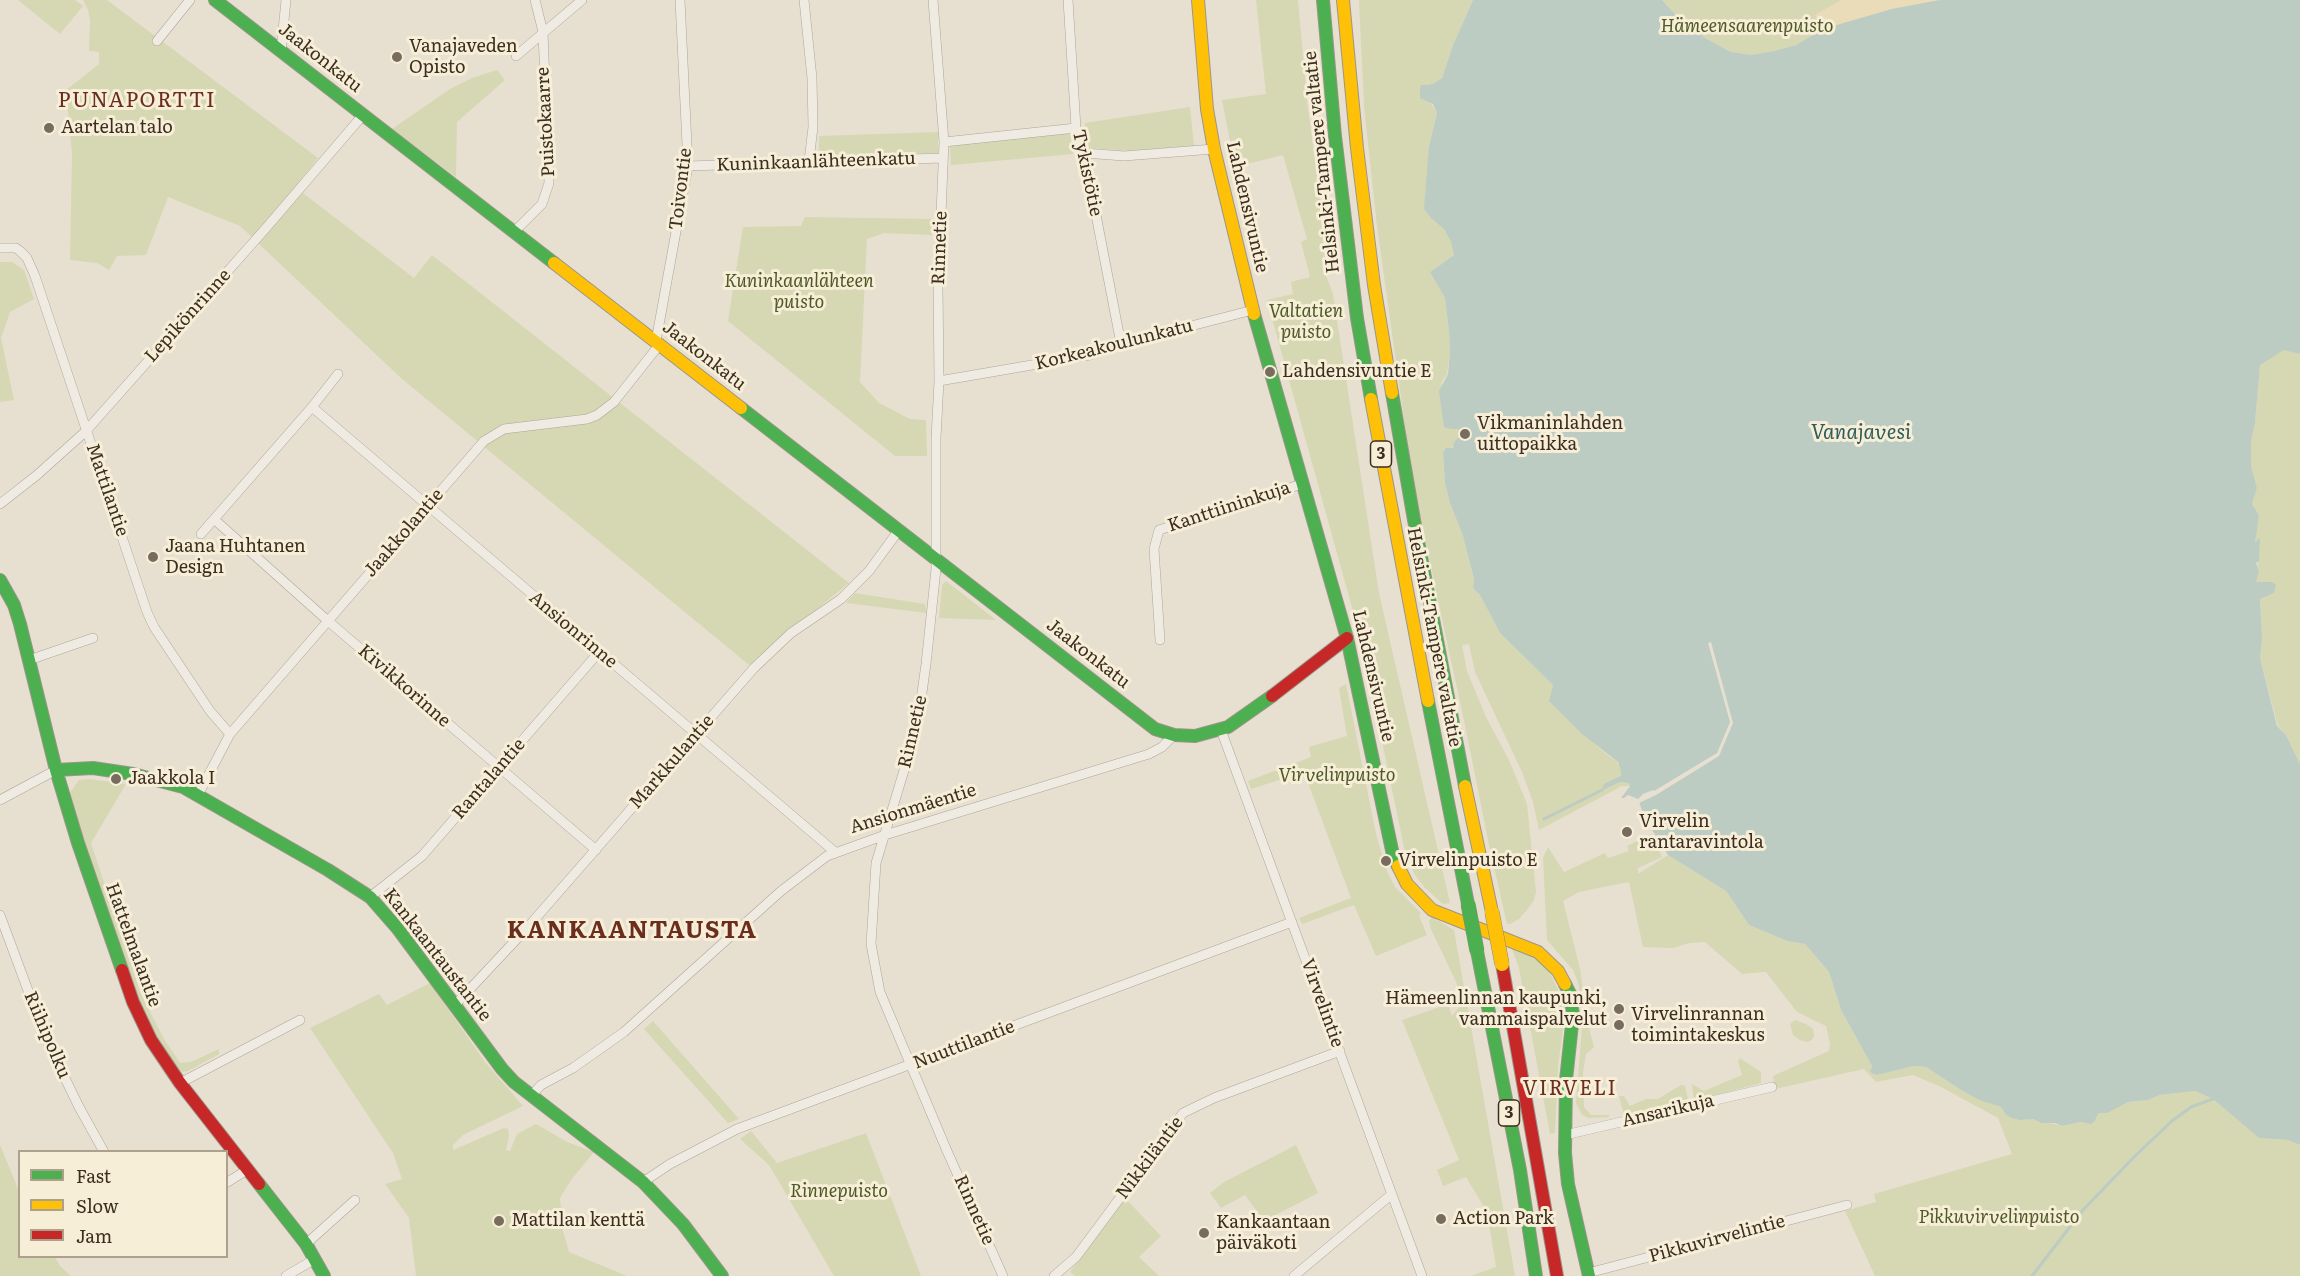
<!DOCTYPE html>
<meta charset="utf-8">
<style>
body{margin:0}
#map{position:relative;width:2300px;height:1276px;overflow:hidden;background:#e7e0d1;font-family:Literata,serif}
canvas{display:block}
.legend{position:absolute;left:18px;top:1150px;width:210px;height:108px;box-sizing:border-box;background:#f7eed8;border:2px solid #ada18e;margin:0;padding:8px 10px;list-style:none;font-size:18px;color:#3d2e20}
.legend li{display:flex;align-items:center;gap:12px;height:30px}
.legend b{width:30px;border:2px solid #ada18e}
</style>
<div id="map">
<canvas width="2300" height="1276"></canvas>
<ul class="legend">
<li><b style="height:8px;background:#4caf50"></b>Fast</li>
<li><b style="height:8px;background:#ffc107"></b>Slow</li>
<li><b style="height:8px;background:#c62828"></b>Jam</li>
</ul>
</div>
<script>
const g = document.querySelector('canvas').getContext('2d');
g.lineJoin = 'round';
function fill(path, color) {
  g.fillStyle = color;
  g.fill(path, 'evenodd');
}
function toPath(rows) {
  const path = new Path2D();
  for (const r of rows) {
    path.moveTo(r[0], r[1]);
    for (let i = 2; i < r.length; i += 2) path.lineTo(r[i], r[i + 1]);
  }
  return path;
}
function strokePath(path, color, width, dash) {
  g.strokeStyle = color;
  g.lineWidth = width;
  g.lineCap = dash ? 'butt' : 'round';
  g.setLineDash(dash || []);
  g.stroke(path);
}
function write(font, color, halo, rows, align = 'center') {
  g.font = font + ' Literata,serif';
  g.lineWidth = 6;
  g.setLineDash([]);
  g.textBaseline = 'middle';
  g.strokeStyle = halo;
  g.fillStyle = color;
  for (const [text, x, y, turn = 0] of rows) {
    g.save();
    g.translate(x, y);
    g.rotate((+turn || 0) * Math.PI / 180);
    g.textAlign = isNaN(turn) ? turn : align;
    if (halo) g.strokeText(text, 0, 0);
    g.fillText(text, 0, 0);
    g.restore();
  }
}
const green = toPath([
 [18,0,75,0,83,6,60,34],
 [83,0,107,0,318,158,295,187,414,278,432,255,849,583,811,614,792,627,749,665,402,379,240,226,168,197,146,255,117,256,109,270,97,263,70,260,72,154,66,90,99,64,99,52,89,51,90,20,88,10],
 [1256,0,1298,0,1307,101,1325,235,1327,261,1325,273,1333,294,1379,593,1450,903,1443,904,1425,888,1415,875,1406,857,1361,640,1267,300,1293,294,1291,282,1310,277,1301,242,1307,239,1283,155,1235,167,1222,100,1266,94],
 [1359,0,1473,0,1453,45,1442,78,1433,84,1426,84,1430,102,1437,113,1429,146,1432,219,1444,229,1451,242,1454,255,1430,272,1445,298,1449,332,1450,351,1447,374,1441,383,1452,429,1469,429,1471,436,1443,453,1445,483,1450,503,1463,536,1474,579,1473,588,1480,595,1500,633,1553,685,1550,701,1600,749,1617,762,1622,771,1621,776,1619,779,1609,782,1602,789,1620,782,1629,783,1630,786,1622,786,1539,830,1533,802,1522,772,1475,672,1469,644,1462,645,1467,671,1486,717,1509,760,1527,804,1536,892,1534,900,1527,910,1519,919,1510,924,1507,924,1489,845,1466,730,1413,483,1377,226,1364,107],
 [1662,0,1940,0,1823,29,1796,45,1774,51,1751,55,1731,52,1707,39,1682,22],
 [497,70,505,80,457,122,456,177,392,129,450,89,472,78],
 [1190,107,1194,146,1131,151,1089,148,1085,123],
 [938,132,938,153,819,156,819,136],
 [1070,133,1073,154,951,165,950,145],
 [805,217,932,219,932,235,884,233,867,239,860,382,879,403,910,419,926,420,927,456,895,456,728,321,743,227,801,226],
 [0,262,12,262,24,270,34,299,10,312,1,338,14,400,0,402],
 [2284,349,2300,354,2300,764,2286,735,2278,726,2260,658,2262,639,2260,599,2274,593,2272,582,2256,582,2260,539,2259,538,2255,544,2256,530,2259,515,2252,504,2257,488,2251,466,2251,440,2255,423,2260,365],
 [946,581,996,620,939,618,942,585],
 [855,593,925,604,927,613,846,603],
 [1346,684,1376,834,1387,871,1395,887,1421,913,1419,916,1427,935,1376,956,1354,905,1302,924,1299,918,1351,898,1304,772,1251,789,1248,781,1311,757,1309,747,1347,736,1339,688],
 [89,779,126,784,91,843,140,992,164,1039,180,1063,191,1062,219,1049,219,1054,188,1071,183,1072,174,1067,152,1029,129,979,94,878,69,794,79,780],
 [1651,834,1662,857,1638,868,1638,874,1668,855,1726,891,1749,925,1787,941,1805,944,1829,972,1841,1010,1872,1066,1870,1072,1873,1074,1877,1075,1914,1066,1926,1067,1961,1090,2001,1107,2006,1115,2020,1120,2033,1119,2062,1126,2081,1122,2086,1123,2096,1119,2099,1113,2127,1102,2148,1100,2160,1095,2195,1091,2213,1099,2259,1138,2288,1140,2300,1145,2300,1276,1875,1276,1845,1211,1876,1202,1874,1194,2012,1154,1998,1118,1939,1086,1913,1075,1876,1082,1864,1069,1775,1089,1773,1076,1829,1051,1830,1044,1826,1026,1797,1012,1766,972,1742,974,1705,942,1689,943,1673,948,1643,947,1629,882,1579,892,1563,901,1580,969,1588,1024,1594,1047,1586,1054,1583,1072,1584,1107,1591,1115,1609,1115,1609,1117,1589,1118,1582,1115,1576,1103,1583,1014,1578,982,1573,970,1547,940,1543,858,1548,847,1564,872,1605,853,1608,858,1629,851,1627,846],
 [1432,917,1454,930,1515,1276,1471,1276,1496,1267,1487,1212,1466,1177,1443,1186,1437,1170,1459,1160,1402,1020,1448,1004,1452,1016,1460,1006,1457,984,1430,927,1429,921],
 [1511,946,1533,954,1542,963,1551,975,1564,1002,1565,1016,1558,1066,1555,1133,1550,1134,1519,968],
 [430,983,485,1062,523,1106,463,1135,453,1145,453,1150,504,1128,508,1129,509,1136,506,1150,510,1151,517,1134,536,1124,567,1142,594,1152,571,1180,560,1198,563,1231,569,1252,627,1276,416,1276,409,1218,385,1184,402,1179,393,1153,310,1028,379,994,387,1005],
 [1795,1020,1806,1024,1813,1029,1814,1036,1812,1040,1807,1042,1800,1040,1793,1035,1790,1024],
 [653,1021,739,1119,728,1123,644,1029],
 [1740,1058,1761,1072,1761,1083,1694,1101,1692,1084,1704,1091,1742,1075,1738,1061],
 [1681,1085,1685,1086,1688,1099,1624,1115,1619,1096,1624,1096,1630,1106,1646,1099,1658,1099],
 [751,1131,777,1163,866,1133,921,1276,834,1276,769,1165,740,1139],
 [0,1145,19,1191,20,1256,55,1257,60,1266,71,1276,0,1276],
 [1296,1145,1318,1193,1264,1221,1245,1195,1221,1208,1210,1193,1224,1182],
 [1125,1198,1161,1236,1139,1257,1159,1276,1075,1276,1070,1272]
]);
const sand = toPath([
 [1841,0,1940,0,1892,9,1823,29,1815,15]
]);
const water = toPath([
 [1473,0,1662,0,1682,22,1707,39,1731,52,1751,55,1774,51,1796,45,1823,29,1892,9,1940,0,2300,0,2300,354,2284,350,2260,365,2255,423,2251,441,2251,466,2257,488,2252,504,2259,515,2255,543,2259,538,2260,539,2259,561,2256,563,2259,571,2256,582,2272,582,2276,585,2274,593,2260,599,2262,639,2260,658,2277,726,2286,735,2300,764,2300,1145,2288,1140,2259,1138,2213,1099,2195,1091,2160,1095,2148,1100,2128,1102,2107,1113,2099,1113,2094,1122,2091,1124,2081,1122,2062,1126,2055,1123,2042,1123,2033,1119,2020,1120,2012,1118,2006,1115,2001,1107,1980,1100,1961,1090,1926,1067,1914,1066,1877,1075,1873,1074,1870,1072,1872,1066,1841,1010,1829,972,1805,944,1787,941,1749,925,1726,891,1668,855,1645,819,1638,799,1628,795,1624,798,1621,798,1630,786,1629,783,1620,782,1602,790,1604,784,1621,776,1621,771,1618,762,1582,734,1549,701,1553,685,1500,633,1480,595,1473,588,1474,579,1463,536,1450,503,1445,483,1443,453,1446,448,1453,448,1454,442,1458,438,1468,439,1471,436,1469,429,1451,429,1444,427,1439,391,1448,374,1450,351,1449,332,1445,298,1430,272,1454,255,1451,242,1444,229,1432,219,1424,209,1429,146,1437,113,1433,104,1420,98,1420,89,1421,85,1433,84,1442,78,1453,45]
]);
const pier = toPath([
 [1711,642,1733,723,1719,756,1656,795,1639,803,1638,799,1643,794,1653,790,1654,791,1717,753,1730,722,1708,643]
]);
const stream = toPath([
 [1544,819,1602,790],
 [2032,1276,2083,1210,2135,1156,2172,1121,2191,1107,2213,1099]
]);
const street = toPath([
 [804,0,812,78,813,127,809,161],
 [933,0,944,142,938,286,939,381,936,438,936,569,926,664,920,707,912,744,876,863,871,944,880,992,947,1151,1003,1276],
 [1068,0,1076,128,1084,153,1121,344],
 [157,41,190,0],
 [281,51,286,0],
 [516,56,582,0],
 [944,142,1076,128],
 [1084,153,1124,156,1214,149],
 [688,166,943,158],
 [514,232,542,204,549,183,543,32,535,0],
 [0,248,16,248,20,251,27,258,35,276,147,612,154,627,210,711,230,734],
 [656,341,688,166,680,0],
 [939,381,1090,355,1121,344,1253,310],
 [312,407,835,852],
 [0,504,37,475,86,431,266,228,363,115],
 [215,520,328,621,596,850],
 [201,534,312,407,338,374],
 [1160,640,1154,549,1159,530,1302,484],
 [29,660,93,638],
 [1221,730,1422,1276],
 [198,795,230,734,484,441,504,429,587,419,597,415,614,402,660,344],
 [0,800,56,770],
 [370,897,422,856,599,652],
 [0,915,46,1039,79,1107,104,1152],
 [455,1005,528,927,754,668,791,633,841,599,869,571,899,530],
 [180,1083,300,1020],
 [532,1095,541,1085,573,1068,624,1032,781,891,827,856,885,835,1149,754,1162,747,1174,735],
 [1565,1135,1772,1087],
 [643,1182,670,1164,737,1129,1292,922],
 [226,1183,247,1170],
 [306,1244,355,1200],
 [1588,1273,1847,1205],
 [286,1276,315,1259],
 [1054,1276,1076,1257,1183,1113,1214,1098,1340,1051],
 [1294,1276,1392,1194]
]);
const fast = toPath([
 [215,0,554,263],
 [1323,0,1335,136,1357,318,1371,399],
 [1254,314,1347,638,1393,855,1398,866],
 [1392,393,1414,520,1465,786],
 [741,408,1155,729,1174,735,1195,736,1228,727,1272,696],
 [0,580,14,605,20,624,56,770,78,843,122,970],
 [1428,701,1468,904],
 [56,770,93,768,133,774,183,787,328,870,370,897,398,929,502,1069,514,1082,643,1182,683,1224,722,1276],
 [1477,951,1520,1170,1536,1276],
 [1565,984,1570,994,1573,1015,1566,1080,1565,1153,1568,1184,1589,1276],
 [259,1184,306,1244,324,1276]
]);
const slow = toPath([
 [1198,0,1207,109,1214,149,1254,314],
 [1343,0,1357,148,1374,285,1392,393],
 [554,263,741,408],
 [1371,399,1428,701],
 [1465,786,1492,912],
 [1398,866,1407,884,1432,910,1538,952,1558,971,1565,984]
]);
const jam = toPath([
 [1272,696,1347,638],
 [1502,964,1557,1276],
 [122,970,133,1002,151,1040,180,1083,259,1184]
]);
const fastBridge = toPath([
 [1468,904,1477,951]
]);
const slowBridge = toPath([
 [1492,912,1502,964]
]);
const markers = [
 [397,57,6,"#786c5e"],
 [49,128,6,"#786c5e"],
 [1270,372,6,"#786c5e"],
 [1465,434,6,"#786c5e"],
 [153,557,6,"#786c5e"],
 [116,779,6,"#786c5e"],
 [1627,832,6,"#786c5e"],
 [1386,861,6,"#786c5e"],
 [1619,1009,6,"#786c5e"],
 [1619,1025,6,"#786c5e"],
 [1441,1219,6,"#786c5e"],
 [499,1221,6,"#786c5e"],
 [1204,1233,6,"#786c5e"]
];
const shields = [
 [1381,454,21],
 [1509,1113,21]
];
const shieldNames = [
 ["3",1381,454],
 ["3",1509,1113]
];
const parkNames = [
 ["Hämeensaarenpuisto",1747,27],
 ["Kuninkaanlähteen",799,282],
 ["puisto",799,303],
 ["Valtatien",1306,312],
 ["puisto",1306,333],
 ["Virvelinpuisto",1337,776],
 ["Rinnepuisto",839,1192],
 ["Pikkuvirvelinpuisto",1999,1218]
];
const poiNames = [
 ["Vanajaveden",409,47],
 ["Opisto",409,68],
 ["Aartelan talo",61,128],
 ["Lahdensivuntie E",1282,372],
 ["Vikmaninlahden",1477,424],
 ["uittopaikka",1477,445],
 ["Jaana Huhtanen",165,547],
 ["Design",165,568],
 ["Jaakkola I",128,779],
 ["Virvelin",1639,822],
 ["rantaravintola",1639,843],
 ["Virvelinpuisto E",1398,861],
 ["Hämeenlinnan kaupunki,",1607,999,"right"],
 ["vammaispalvelut",1607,1020,"right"],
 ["Virvelinrannan",1631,1015],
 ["toimintakeskus",1631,1036],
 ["Action Park",1453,1219],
 ["Mattilan kenttä",511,1221],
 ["Kankaantaan",1216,1223],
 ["päiväkoti",1216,1244]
];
const streetNames = [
 ["Jaakonkatu",320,58,38],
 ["Puistokaarre",546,122,-93],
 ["Kuninkaanlähteenkatu",816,162,-2],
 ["Helsinki-Tampere valtatie",1322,162,-96],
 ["Tykistötie",1087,173,78],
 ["Toivontie",681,189,-83],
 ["Lahdensivuntie",1247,207,77],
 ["Rinnetie",940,248,-88],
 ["Lepikönrinne",188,316,-48],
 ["Korkeakoulunkatu",1114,345,-14],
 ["Jaakonkatu",704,356,38],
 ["Mattilantie",107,490,71],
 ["Kanttiininkuja",1229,507,-18],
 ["Jaakkolantie",404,533,-49],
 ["Ansionrinne",573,630,40],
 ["Helsinki-Tampere valtatie",1434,637,79],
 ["Jaakonkatu",1088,654,38],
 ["Lahdensivuntie",1373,676,77],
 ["Kivikkorinne",404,686,41],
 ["Rinnetie",913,732,-77],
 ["Markkulantie",672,762,-49],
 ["Rantalantie",489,779,-49],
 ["Ansionmäentie",913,809,-17],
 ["Hattelmalantie",133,945,70],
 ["Kankaantaustantie",437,955,52],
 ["Virvelintie",1322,1003,70],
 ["Riihipolku",47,1035,67],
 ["Nuuttilantie",964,1045,-21],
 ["Ansarikuja",1668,1111,-13],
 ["Nikkiläntie",1150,1158,-53],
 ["Rinnetie",974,1210,66],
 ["Pikkuvirvelintie",1717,1239,-15]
];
const waterNames = [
 ["Vanajavesi",1861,433]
];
const neighbourhoodNames = [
 ["VIRVELI",1570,1089]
];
const quarterNames = [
 ["PUNAPORTTI",137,101]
];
const districtNames = [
 ["KANKAANTAUSTA",632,931]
];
fill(green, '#d6d7b3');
fill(sand, '#eadcb9');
fill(water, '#bcccc2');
fill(pier, '#e7e0d1');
strokePath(stream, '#bcccc2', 3);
strokePath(street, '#ada599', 10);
strokePath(fast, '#9c958a', 14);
strokePath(slow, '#9c958a', 14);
strokePath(jam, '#9c958a', 14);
strokePath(street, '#efebe3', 9);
strokePath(fast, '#4caf50', 12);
strokePath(slow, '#ffc107', 12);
strokePath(jam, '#c62828', 12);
strokePath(fastBridge, '#928b80', 15, []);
strokePath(slowBridge, '#928b80', 15, []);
strokePath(fastBridge, '#4caf50', 14);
strokePath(slowBridge, '#ffc107', 14);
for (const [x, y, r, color] of markers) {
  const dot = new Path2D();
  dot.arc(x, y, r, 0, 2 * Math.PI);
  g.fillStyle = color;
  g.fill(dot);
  strokePath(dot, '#f7eed8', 2);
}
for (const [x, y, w] of shields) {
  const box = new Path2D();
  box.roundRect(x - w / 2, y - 13, w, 26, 4.5);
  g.fillStyle = '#f7eed8';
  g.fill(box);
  strokePath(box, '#3d2e20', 1.5);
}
write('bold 16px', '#3d2e20', null, shieldNames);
write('italic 18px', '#4d5a26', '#f7eed8', parkNames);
write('18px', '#3d2e20', '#f7eed8', poiNames, 'left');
write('18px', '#3d2e20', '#f7eed8', streetNames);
write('italic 20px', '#2f5d5a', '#f7eed8', waterNames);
g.letterSpacing = '1.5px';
write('20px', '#6b2e1e', '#f7eed8', neighbourhoodNames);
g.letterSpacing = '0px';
g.letterSpacing = '1.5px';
write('21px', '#6b2e1e', '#f7eed8', quarterNames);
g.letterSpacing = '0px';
g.letterSpacing = '1.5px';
write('bold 24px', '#6b2e1e', '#f7eed8', districtNames);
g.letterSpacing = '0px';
</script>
